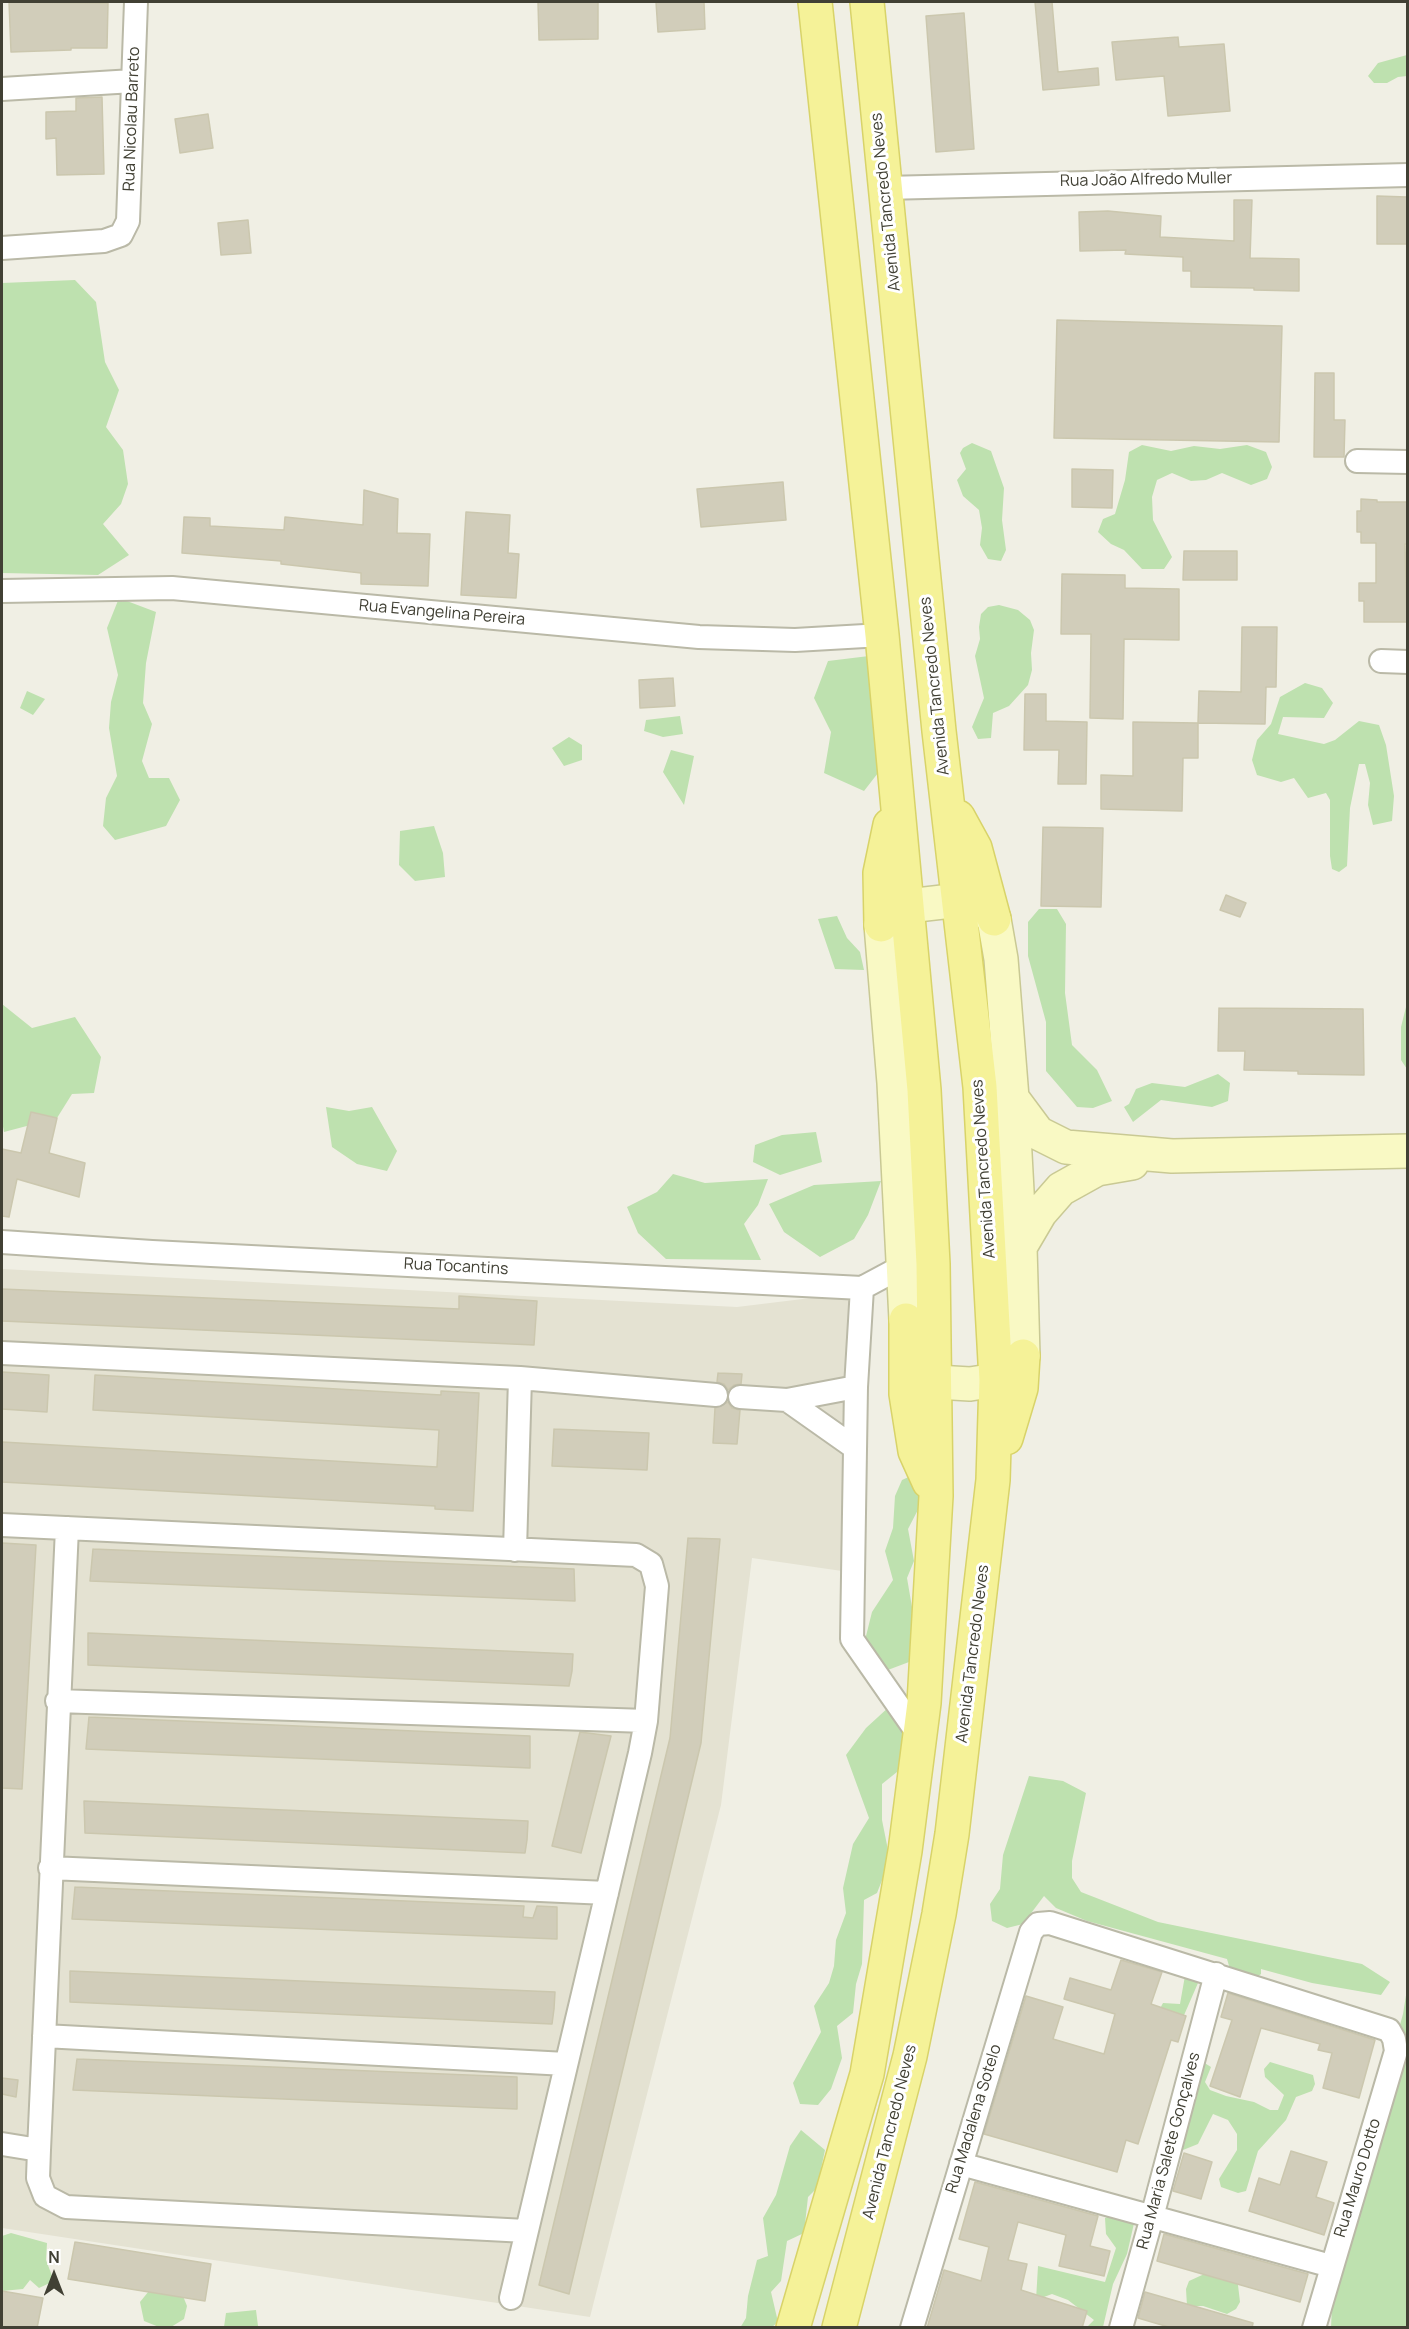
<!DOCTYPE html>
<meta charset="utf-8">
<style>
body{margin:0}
#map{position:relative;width:1409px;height:2329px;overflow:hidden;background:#f0efe4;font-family:Manrope,sans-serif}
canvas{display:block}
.frame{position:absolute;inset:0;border:3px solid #414034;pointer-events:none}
.north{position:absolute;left:24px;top:2245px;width:60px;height:60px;-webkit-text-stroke:4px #fff;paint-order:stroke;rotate:0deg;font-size:16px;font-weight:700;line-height:24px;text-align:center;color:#414034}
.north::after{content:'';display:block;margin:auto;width:21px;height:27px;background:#414034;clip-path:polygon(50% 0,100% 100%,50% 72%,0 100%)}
</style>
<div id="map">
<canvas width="1409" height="2329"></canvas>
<div class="frame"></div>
<div class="north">N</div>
</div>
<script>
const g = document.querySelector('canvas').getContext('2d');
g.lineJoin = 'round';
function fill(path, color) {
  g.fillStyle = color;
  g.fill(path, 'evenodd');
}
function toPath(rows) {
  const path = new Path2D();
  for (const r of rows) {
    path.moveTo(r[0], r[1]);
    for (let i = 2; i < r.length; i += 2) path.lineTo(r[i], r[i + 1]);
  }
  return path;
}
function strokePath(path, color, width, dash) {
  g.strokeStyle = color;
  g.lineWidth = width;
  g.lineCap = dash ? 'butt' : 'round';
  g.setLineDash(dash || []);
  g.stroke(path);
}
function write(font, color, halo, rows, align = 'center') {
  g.font = font + ' Manrope,sans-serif';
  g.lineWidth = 6;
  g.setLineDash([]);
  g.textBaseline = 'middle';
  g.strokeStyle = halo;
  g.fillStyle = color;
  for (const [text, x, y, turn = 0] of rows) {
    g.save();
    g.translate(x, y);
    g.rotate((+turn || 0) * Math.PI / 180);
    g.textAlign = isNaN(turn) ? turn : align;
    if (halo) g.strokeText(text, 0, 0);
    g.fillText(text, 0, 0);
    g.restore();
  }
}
const residential = toPath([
 [2,1269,737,1307,852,1293,842,1571,752,1558,721,1805,590,2317,2,2228]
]);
const green = toPath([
 [1407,55,1407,76,1398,77,1387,83,1374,83,1368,76,1378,63],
 [75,280,96,302,105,362,119,390,106,427,123,450,128,484,121,504,103,524,129,555,98,575,2,573,2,283],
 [972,443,991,451,1004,488,1002,520,1006,550,1001,561,988,559,980,545,982,528,979,510,963,496,957,480,966,469,960,453,963,448],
 [1142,445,1171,451,1194,446,1220,449,1247,445,1266,452,1272,467,1267,479,1251,485,1222,473,1206,480,1191,481,1172,473,1157,480,1152,497,1153,520,1172,557,1164,569,1142,569,1124,550,1111,544,1098,532,1103,519,1115,514,1125,480,1129,452],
 [119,598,156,612,146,663,143,703,152,724,142,761,149,778,169,778,180,800,166,826,115,840,103,826,106,798,117,776,109,728,111,702,118,675,107,628],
 [999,605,1018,610,1030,620,1034,630,1031,653,1032,670,1028,685,1009,706,993,713,991,738,978,739,972,727,984,698,975,656,980,639,979,627,981,614,988,607],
 [869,656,873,681,873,730,885,764,864,791,824,773,831,732,814,698,828,661],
 [1305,683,1322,688,1333,703,1324,718,1283,717,1278,734,1324,744,1335,740,1359,721,1379,725,1386,745,1394,796,1392,821,1373,825,1368,805,1370,783,1365,764,1359,764,1350,808,1347,866,1339,872,1332,869,1330,856,1330,800,1326,793,1308,798,1294,778,1281,782,1257,775,1252,760,1257,740,1271,724,1280,697],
 [27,691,45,699,33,715,20,708],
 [680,716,683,734,663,737,644,731,646,720],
 [569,737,582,745,582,760,564,766,552,748],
 [671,750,694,756,684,805,663,772],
 [434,826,443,853,445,877,415,881,399,865,400,831],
 [1039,909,1057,909,1066,924,1065,993,1072,1045,1097,1070,1112,1101,1093,1108,1077,1107,1046,1071,1046,1022,1028,956,1028,922],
 [837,916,847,938,860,952,864,970,835,969,818,919],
 [1407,1003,1408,1069,1407,1069,1401,1060,1401,1027],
 [2,1004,32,1028,75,1017,101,1057,94,1093,72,1094,57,1118,4,1132,2,1121],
 [1218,1074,1230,1083,1228,1101,1212,1107,1161,1100,1133,1122,1124,1107,1129,1104,1136,1089,1152,1083,1185,1087],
 [326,1107,349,1111,372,1107,397,1151,387,1171,357,1164,332,1147],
 [816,1132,822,1162,780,1175,753,1162,755,1145,782,1135],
 [673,1174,705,1183,768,1179,758,1205,744,1224,761,1260,666,1259,638,1233,627,1207,657,1192],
 [881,1181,868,1215,854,1239,820,1257,784,1232,769,1204,814,1185],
 [913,1475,922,1502,908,1529,914,1561,907,1578,913,1613,913,1646,909,1662,864,1679,862,1652,872,1612,893,1580,885,1551,893,1528,895,1496,902,1480],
 [890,1706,912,1737,902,1768,882,1784,882,1820,890,1860,877,1893,864,1900,862,1964,856,1984,853,2013,837,2026,842,2058,831,2089,818,2105,800,2104,793,2083,821,2032,814,2006,829,1983,834,1966,836,1940,846,1913,843,1888,853,1844,869,1818,846,1755,866,1728],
 [1029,1776,1063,1781,1086,1793,1072,1861,1072,1878,1081,1892,1158,1922,1362,1964,1390,1982,1381,1995,1312,1983,1261,1969,1261,1974,1237,1993,1227,1959,1087,1921,1056,1908,1044,1896,1023,1924,1007,1928,992,1921,990,1904,1000,1889,1003,1855],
 [1186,1970,1198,1983,1178,2029,1155,2018,1163,2003,1180,2004],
 [1407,1989,1407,2327,1331,2328,1334,2259,1403,2014],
 [1203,2062,1211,2067,1205,2082,1210,2090,1226,2096,1254,2102,1270,2110,1278,2110,1284,2095,1265,2077,1264,2069,1270,2062,1313,2075,1315,2084,1312,2091,1296,2097,1286,2120,1258,2151,1246,2191,1238,2193,1221,2187,1219,2179,1237,2150,1237,2134,1228,2120,1213,2114,1198,2144,1183,2150,1175,2147],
 [801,2130,825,2150,817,2188,808,2197,804,2233,787,2241,781,2281,771,2292,778,2322,772,2327,740,2328,746,2318,748,2296,757,2260,768,2256,763,2218,776,2195,790,2146],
 [1120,2211,1135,2219,1127,2254,1113,2284,1103,2327,1087,2327,1094,2320,1068,2300,1052,2294,1036,2300,1038,2266,1105,2282,1116,2248,1106,2234,1105,2218],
 [11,2233,47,2243,46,2260,54,2281,39,2288,30,2280,23,2289,2,2291,2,2236],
 [1235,2260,1240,2302,1236,2309,1227,2314,1203,2306,1187,2306,1186,2289,1189,2281],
 [153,2286,179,2286,187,2306,184,2319,171,2327,159,2327,144,2321,140,2302],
 [256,2310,258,2326,256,2327,224,2327,226,2313]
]);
const building = toPath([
 [9,2,108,3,107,48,71,48,71,50,11,52,9,2],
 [538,2,598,2,598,39,539,40,538,2],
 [656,2,704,2,705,29,658,32,656,2],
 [1035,2,1052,2,1058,72,1098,68,1099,85,1043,90,1035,2],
 [964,13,974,149,936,152,926,16,964,13],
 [1178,37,1179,47,1224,44,1230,111,1168,116,1164,76,1116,80,1112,42,1178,37],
 [102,97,104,174,57,175,56,138,46,139,46,112,76,111,76,98,102,97],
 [208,114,213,148,180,153,175,119,208,114],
 [1377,196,1407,197,1407,244,1377,244,1377,196],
 [1234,200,1252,200,1250,258,1299,259,1299,291,1254,290,1254,288,1191,287,1191,271,1183,271,1183,257,1125,254,1126,250,1080,251,1079,212,1108,211,1161,216,1160,237,1234,241,1234,200],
 [248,220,251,253,221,255,218,223,248,220],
 [1057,320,1282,326,1279,442,1054,438,1057,320],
 [1315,373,1334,373,1334,420,1345,420,1344,457,1314,457,1315,373],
 [1072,469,1113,470,1112,508,1072,507,1072,469],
 [783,482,786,520,701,527,697,489,783,482],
 [364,490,398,499,397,533,430,534,428,586,361,584,361,573,281,564,281,561,182,553,184,517,210,518,210,526,284,530,285,517,363,525,364,490],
 [1361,499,1377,500,1377,502,1407,502,1407,544,1405,544,1407,622,1364,622,1364,601,1359,601,1359,583,1376,583,1376,543,1361,543,1361,532,1357,532,1357,511,1361,511,1361,499],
 [466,512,510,515,508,553,519,554,516,598,461,595,466,512],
 [1184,551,1237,551,1237,580,1183,580,1184,551],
 [1062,574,1125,575,1125,588,1179,589,1179,640,1124,639,1123,719,1090,718,1091,634,1061,634,1062,574],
 [1242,627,1277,627,1276,687,1266,687,1265,724,1198,723,1199,691,1241,692,1242,627],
 [673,678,675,706,640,708,639,680,673,678],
 [1025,694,1046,694,1046,721,1087,722,1086,784,1058,784,1059,750,1024,750,1025,694],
 [1133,722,1198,723,1198,758,1183,758,1182,811,1101,809,1101,775,1133,776,1133,722],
 [1043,827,1103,828,1101,907,1041,906,1043,827],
 [1226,895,1246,903,1240,917,1220,910,1226,895],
 [1219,1008,1363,1009,1364,1075,1298,1074,1298,1071,1244,1070,1245,1051,1218,1051,1219,1008],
 [31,1112,57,1118,49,1153,85,1163,79,1197,17,1179,9,1217,2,1216,2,1149,21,1153,31,1112],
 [2,1289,459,1309,459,1296,537,1301,534,1345,2,1321,2,1289],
 [2,1372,49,1375,47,1412,2,1409,2,1372],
 [718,1373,742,1374,741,1384,734,1385,728,1390,724,1384,717,1382,718,1373],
 [95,1375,441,1395,441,1391,479,1393,473,1511,435,1509,435,1506,2,1482,2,1442,437,1467,439,1430,93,1410,95,1375],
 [728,1402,732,1408,740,1410,737,1444,713,1443,715,1408,728,1402],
 [554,1429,649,1433,647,1470,552,1466,554,1429],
 [688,1538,720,1539,701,1743,569,2294,539,2285,670,1738,688,1538],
 [2,1543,36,1545,22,1789,2,1788,2,1543],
 [93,1549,574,1569,575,1601,90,1581,93,1549],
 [88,1633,573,1654,572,1671,569,1686,88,1665,88,1633],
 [89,1717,530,1736,530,1768,86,1749,89,1717],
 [580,1732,611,1736,581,1853,552,1846,580,1732],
 [84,1801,528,1821,527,1840,525,1853,85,1833,84,1801],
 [75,1887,524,1906,523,1917,533,1918,537,1906,557,1907,557,1939,72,1919,75,1887],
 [1121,1960,1162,1972,1151,2004,1186,2016,1178,2042,1171,2040,1138,2144,1126,2140,1117,2172,984,2134,1026,1996,1063,2007,1053,2039,1104,2054,1115,2014,1064,1999,1070,1978,1111,1990,1121,1960],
 [70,1971,555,1992,554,2009,552,2024,70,2002,70,1971],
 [1228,1993,1375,2040,1359,2098,1323,2088,1332,2053,1318,2050,1320,2044,1261,2028,1240,2097,1210,2086,1232,2020,1221,2017,1228,1993],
 [77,2059,517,2077,517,2109,73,2090,77,2059],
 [2,2078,18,2080,16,2097,2,2094,2,2078],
 [1291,2151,1327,2162,1316,2197,1334,2203,1324,2235,1249,2211,1259,2178,1280,2185,1291,2151],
 [1184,2153,1212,2162,1201,2199,1173,2191,1184,2153],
 [975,2182,1098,2216,1090,2246,1110,2251,1104,2276,1059,2266,1066,2235,1018,2222,1008,2260,1027,2264,1021,2290,1087,2311,1082,2328,927,2328,944,2270,981,2281,989,2247,959,2239,975,2182],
 [1164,2234,1308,2274,1300,2302,1157,2261,1164,2234],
 [75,2242,211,2264,205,2301,68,2279,75,2242],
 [2,2291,43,2298,37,2328,2,2328,2,2291],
 [1145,2292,1253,2323,1252,2328,1172,2328,1138,2318,1145,2292]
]);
const minor = toPath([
 [2,89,133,81],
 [885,188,1408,175],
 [2,248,104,241,121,235,128,221,136,2],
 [1357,461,1408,462],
 [2,591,172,588,699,637,795,640,882,635],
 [1381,661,1408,662],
 [2,1242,152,1252,862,1288,905,1265],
 [862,1288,856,1387,852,1639,921,1738],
 [2,1353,520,1378,515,1550],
 [520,1378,716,1395],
 [740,1397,787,1400,856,1387],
 [787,1400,855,1448],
 [2,1525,636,1555,651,1564,657,1586,646,1721,640,1753,511,2298],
 [67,1528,39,2150,38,2178,45,2196,66,2207,526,2231],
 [57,1701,646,1721],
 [50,1868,607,1893],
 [44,2036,566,2064],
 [2,2144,39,2150],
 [961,2164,1331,2266],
 [912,2328,1031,1932,1038,1924,1050,1923,1389,2030,1394,2039,1396,2051,1314,2328],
 [1121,2328,1152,2217,1216,1974]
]);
const secondary = toPath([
 [960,900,986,911,994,919,1001,959,1012,1098,1020,1247,1023,1356,1009,1372,996,1380,970,1384,936,1382,914,1346,906,1320,894,1083,881,925,908,906,960,900],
 [1012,1098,1038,1133,1066,1147,1172,1156,1408,1151],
 [1020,1247,1040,1213,1061,1189,1097,1169,1132,1163]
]);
const primary = toPath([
 [958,817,975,848,994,919],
 [881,925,880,873,890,825],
 [906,1320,906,1394,915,1451,929,1482],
 [1006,1438,1021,1388,1023,1356],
 [793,2328,867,2074,905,1851,924,1703,936,1496,933,1264,924,1090,882,635,815,2],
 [839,2328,910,2056,939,1914,952,1834,993,1480,996,1380,980,1087,939,731,867,2]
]);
const streetNames = [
 ["Rua Nicolau Barreto",132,119,-88],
 ["Rua João Alfredo Muller",1146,180,-1],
 ["Avenida Tancredo Neves",886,202,-96],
 ["Rua Evangelina Pereira",442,613,5],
 ["Avenida Tancredo Neves",935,686,-96],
 ["Avenida Tancredo Neves",984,1169,-94],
 ["Rua Tocantins",456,1267,3],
 ["Avenida Tancredo Neves",973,1654,-83],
 ["Rua Madalena Sotelo",974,2119,-73],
 ["Avenida Tancredo Neves",890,2132,-76],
 ["Rua Maria Salete Gonçalves",1169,2151,-75],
 ["Rua Mauro Dotto",1358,2178,-73]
];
fill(residential, '#e4e2d2');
fill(green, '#bee1af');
fill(building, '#d1cdba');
strokePath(building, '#cbc7ae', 1.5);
strokePath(minor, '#bab9a7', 26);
strokePath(secondary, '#c9c994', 36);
strokePath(primary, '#d8d369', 36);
strokePath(minor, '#fff', 22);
strokePath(secondary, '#f9f9c4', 33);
strokePath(primary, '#f5f298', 33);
write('16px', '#414034', '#fff', streetNames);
</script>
